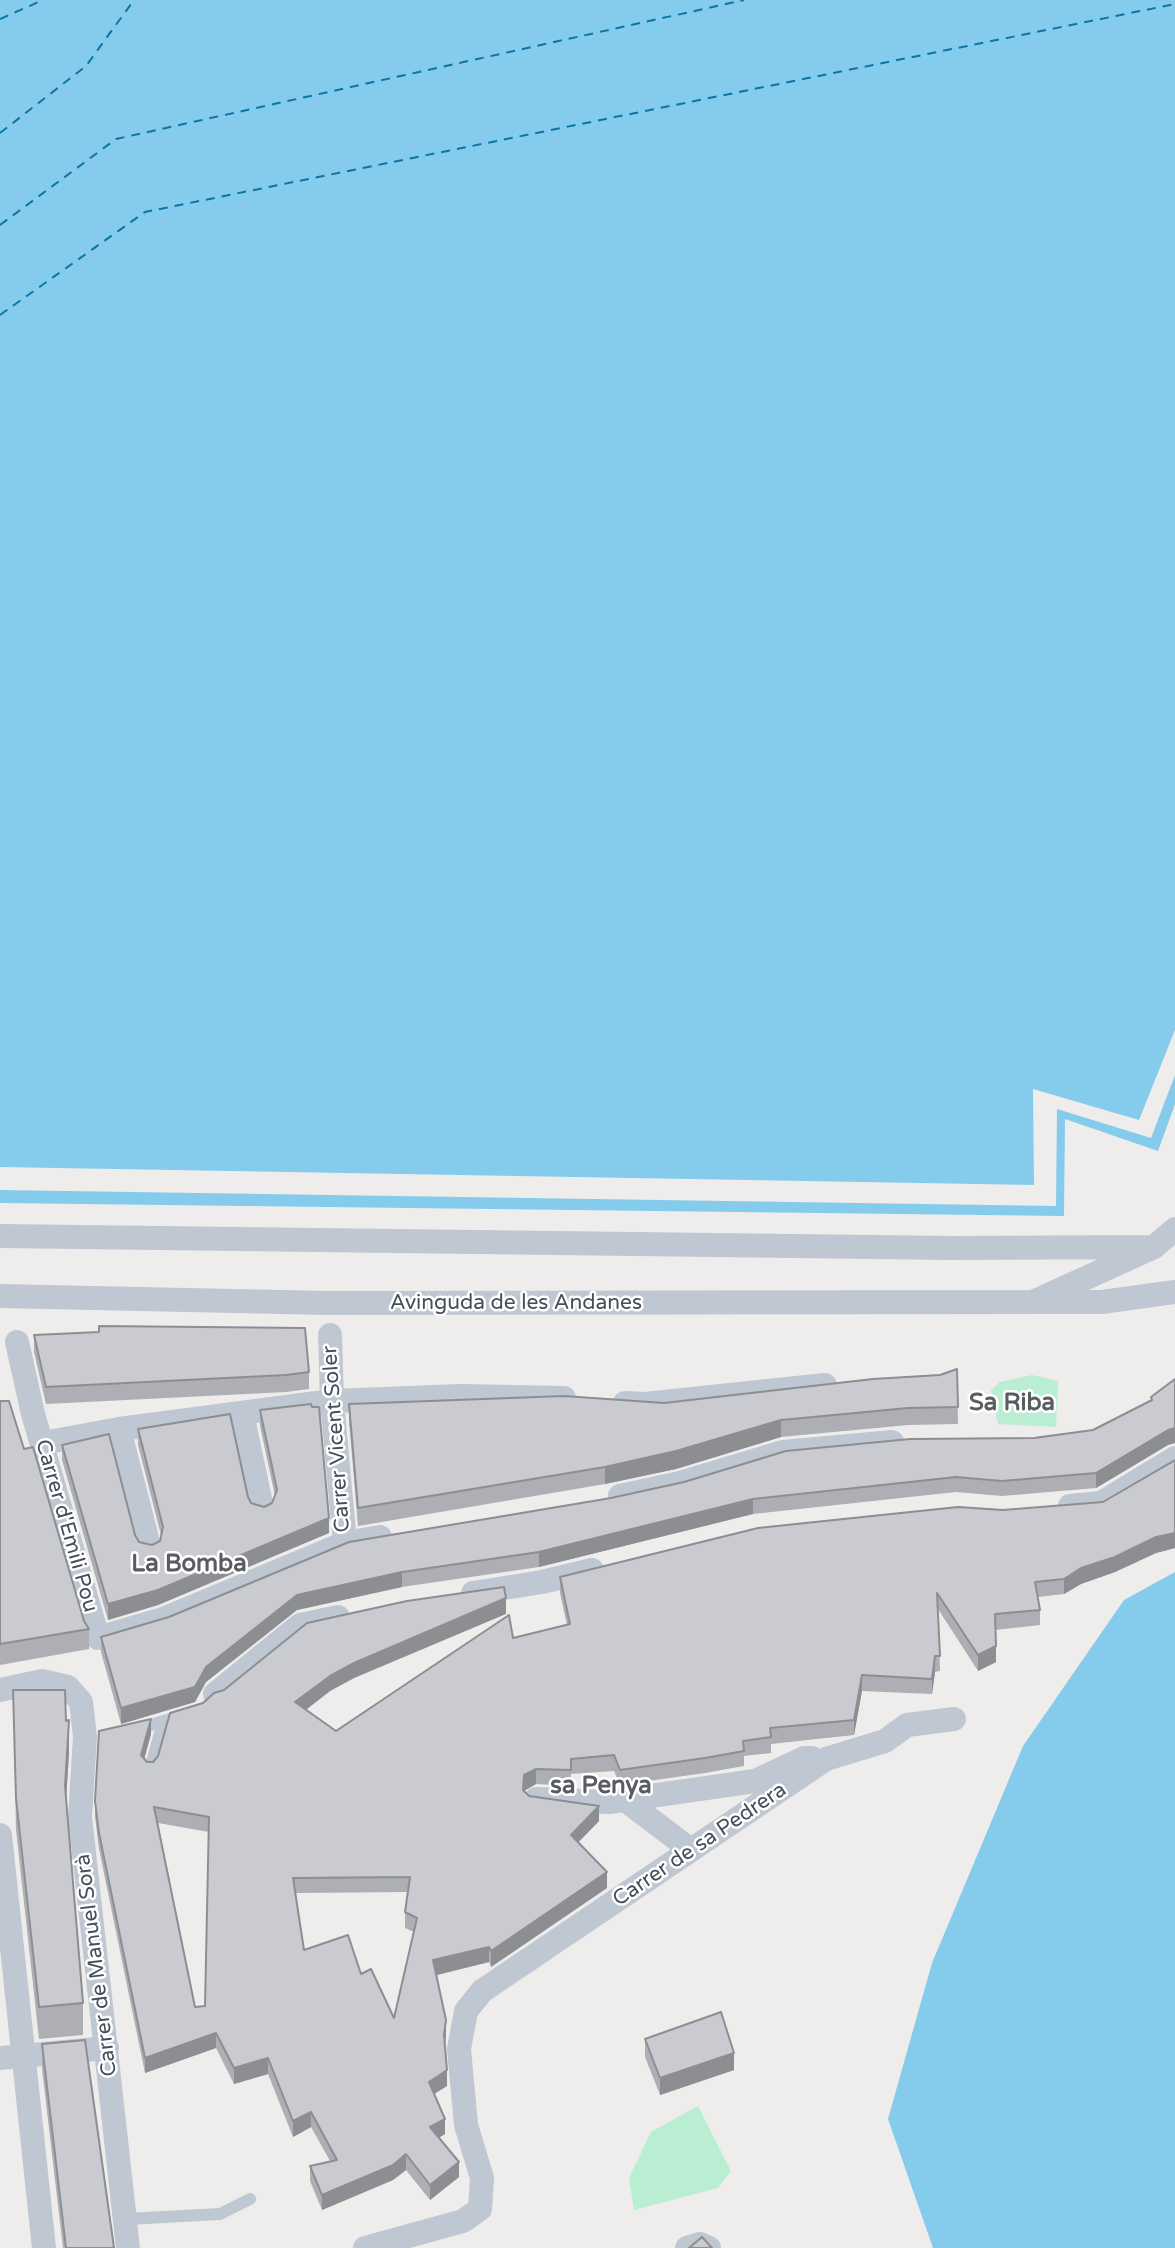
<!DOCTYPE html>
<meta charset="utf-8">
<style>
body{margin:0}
canvas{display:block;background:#efecec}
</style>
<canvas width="1175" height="2248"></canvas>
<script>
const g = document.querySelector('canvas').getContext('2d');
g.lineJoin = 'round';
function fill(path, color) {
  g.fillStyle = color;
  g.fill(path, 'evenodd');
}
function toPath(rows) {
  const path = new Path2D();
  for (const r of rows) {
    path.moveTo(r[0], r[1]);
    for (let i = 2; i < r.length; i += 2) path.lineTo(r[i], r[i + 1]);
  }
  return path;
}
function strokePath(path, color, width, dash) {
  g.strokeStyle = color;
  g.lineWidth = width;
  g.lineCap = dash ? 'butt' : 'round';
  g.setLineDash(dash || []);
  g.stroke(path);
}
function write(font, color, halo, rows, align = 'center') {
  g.font = font + ' "Varela Round",sans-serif';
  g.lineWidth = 5;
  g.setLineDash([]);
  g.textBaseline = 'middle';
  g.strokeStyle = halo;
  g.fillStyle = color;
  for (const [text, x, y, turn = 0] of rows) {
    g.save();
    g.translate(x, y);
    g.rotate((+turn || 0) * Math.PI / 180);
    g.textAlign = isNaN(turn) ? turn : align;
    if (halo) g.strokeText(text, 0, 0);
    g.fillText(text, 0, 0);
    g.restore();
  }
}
const green = toPath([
 [1032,1375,1058,1381,1056,1427,998,1424,991,1390,1000,1382],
 [698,2106,731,2171,718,2188,634,2210,629,2178,651,2132]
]);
const water = toPath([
 [0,0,1175,0,1175,1104,1158,1151,1065,1119,1064,1216,0,1203],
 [1175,1572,1175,2248,933,2248,888,2119,932,1963,1023,1746,1124,1600]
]);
const pier = toPath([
 [1175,1030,1175,1075,1151,1138,1057,1109,1056,1206,0,1190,0,1167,1034,1185,1033,1089,1139,1120]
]);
const ferry = toPath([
 [0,19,43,0],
 [0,133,86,66,134,0],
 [0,225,116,139,744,0],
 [0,315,145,212,1175,4]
]);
const lane = toPath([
 [137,1729,184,1715],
 [150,1769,163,1722],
 [127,2219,220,2214,250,2199]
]);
const street = toPath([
 [1175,1229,1154,1247,1033,1302,1102,1302,1175,1292],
 [0,1236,951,1248,1154,1247],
 [0,1296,327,1303,1033,1302],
 [330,1335,332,1401,345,1543],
 [17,1342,33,1414,98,1638,163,1619,345,1543,380,1537],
 [625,1403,645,1404,825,1385],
 [242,1414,262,1508],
 [119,1429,149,1546],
 [43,1443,119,1429,332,1401,461,1396,564,1398],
 [620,1496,680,1483,783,1452,892,1442],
 [1070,1506,1101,1503,1175,1458],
 [473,1593,542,1582,592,1570],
 [0,1690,42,1681,68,1687,81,1702,85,1737,80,1817,128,2248],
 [215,1694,300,1625,338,1617],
 [536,1799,609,1802,755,1781,804,1758,812,1758],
 [625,1800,691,1850],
 [0,1835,44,2248],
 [0,2058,107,2048],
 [365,2248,463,2221,480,2209,482,2178,466,2125,459,2049,466,2011,482,1991,826,1759,885,1741,907,1725,954,1719],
 [687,2248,700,2244,709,2248]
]);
const wall = toPath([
 [34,1335,309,1372,309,1389,286,1392,46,1404,34,1352],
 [957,1369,958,1424,908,1425,781,1437,676,1469,605,1484,358,1526,349,1421,349,1404,664,1403,940,1375],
 [1175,1379,1175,1443,1168,1445,1096,1488,1002,1496,956,1492,753,1514,539,1567,402,1587,297,1610,206,1682,195,1702,121,1724,101,1652,101,1637,169,1617,1034,1438,1093,1430,1151,1401,1151,1397],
 [0,1401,24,1449,84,1621,89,1629,89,1649,0,1665],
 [260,1410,329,1533,158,1605,108,1620,62,1460,62,1445,135,1535,139,1542,152,1545,160,1541,161,1535,138,1445,138,1429,248,1497,251,1503,264,1507,272,1503,275,1496,260,1426],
 [1175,1460,1175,1548,1156,1553,1115,1572,1081,1584,1064,1594,1038,1597,1040,1610,1040,1625,995,1630,996,1662,978,1671,938,1609,940,1671,935,1672,932,1694,862,1691,854,1735,771,1744,771,1753,744,1756,744,1766,705,1773,620,1785,614,1771,571,1774,571,1786,536,1784,524,1791,529,1796,599,1821,578,1842,607,1888,491,1967,489,1962,436,1975,446,2035,445,2044,447,2086,434,2094,445,2134,439,2137,459,2177,430,2200,406,2170,393,2180,322,2210,310,2181,310,2166,330,2161,311,2127,293,2137,268,2074,234,2084,216,2048,145,2073,99,1849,95,1817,95,1801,151,1734,144,1759,147,1762,153,1762,506,1614,354,1678,330,1691,306,1710,336,1731,513,1638,567,1625,560,1593,560,1577,1003,1510,1103,1502],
 [158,1823,209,1832,205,2006,195,2007],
 [408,1892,405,1912,405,1928,414,1932,394,2018,361,1974,304,1950,295,1893],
 [13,1690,66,1721,69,1753,66,1800,83,2003,83,2035,39,2039,16,1830],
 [645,2039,734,2070,660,2095,645,2057],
 [42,2044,114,2248,63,2248,42,2069]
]);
const shadedWall = toPath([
 [781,1420,781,1437,676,1469,605,1484,605,1467],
 [1175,1428,1175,1443,1168,1445,1096,1488,1096,1473,1168,1430],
 [753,1499,753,1514,539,1567,539,1552],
 [329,1518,329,1533,158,1605,108,1620,108,1604],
 [1175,1527,1175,1548,1156,1553,1115,1572,1081,1584,1064,1594,1064,1579,1081,1568,1156,1537],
 [402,1572,402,1587,297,1610,206,1682,195,1702,121,1724,121,1708,206,1667,297,1595],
 [506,1598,506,1614,354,1678,330,1691,295,1718,295,1702,330,1676,354,1663],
 [996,1646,996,1662,978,1671,978,1655],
 [935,1656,935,1672,932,1694,932,1679],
 [862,1675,862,1691,854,1735,854,1720],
 [151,1719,151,1734,141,1771,141,1755],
 [69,1720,69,1753,65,1818,65,1786],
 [536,1769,536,1784,524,1791,523,1790,524,1775],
 [599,1806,599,1821,571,1850,571,1835],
 [607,1872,607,1888,491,1967,491,1951],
 [489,1947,489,1962,433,1976,433,1960],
 [446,2020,446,2035,444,2050,444,2035],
 [216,2033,216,2048,145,2073,145,2058],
 [734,2053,734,2070,660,2095,660,2078],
 [268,2058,268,2074,234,2084,234,2068],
 [447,2070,447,2086,429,2097,429,2082],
 [311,2112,311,2127,293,2137,293,2121],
 [445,2119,445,2134,430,2143,430,2127],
 [406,2154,406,2170,393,2180,322,2210,322,2195],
 [459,2162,459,2177,430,2200,430,2185]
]);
const building = toPath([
 [99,1326,305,1328,309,1372,286,1375,46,1387,34,1335,99,1332,99,1326],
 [957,1369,958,1407,908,1408,781,1420,676,1451,605,1467,358,1508,349,1404,564,1396,664,1403,873,1379,940,1375,957,1369],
 [1175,1379,1175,1428,1168,1430,1096,1473,1002,1481,956,1477,753,1499,539,1552,402,1572,297,1595,206,1667,195,1687,121,1708,101,1637,169,1617,349,1542,611,1498,684,1482,786,1451,910,1439,1034,1438,1093,1430,1152,1400,1151,1397,1175,1379],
 [0,1401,9,1401,24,1449,33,1447,84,1621,89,1629,0,1644,0,1401],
 [311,1404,312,1407,319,1407,329,1518,158,1590,108,1604,62,1445,109,1434,135,1535,139,1542,152,1545,160,1541,163,1527,138,1429,230,1414,248,1497,251,1503,264,1507,272,1503,277,1490,260,1410,311,1404],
 [1175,1460,1175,1533,1156,1537,1115,1557,1081,1568,1064,1579,1035,1582,1040,1610,995,1614,996,1646,978,1655,937,1593,940,1656,935,1656,932,1679,862,1675,854,1720,770,1728,771,1737,743,1741,744,1751,705,1758,620,1770,614,1755,571,1759,571,1770,536,1769,524,1775,523,1790,529,1796,599,1806,571,1835,607,1872,491,1951,489,1947,433,1960,446,2020,444,2035,447,2070,429,2082,445,2119,430,2127,459,2162,430,2185,406,2154,393,2165,322,2195,310,2166,337,2160,311,2112,293,2121,268,2058,234,2068,216,2033,145,2058,99,1833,95,1801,99,1731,151,1719,141,1755,147,1762,153,1762,158,1756,170,1713,203,1703,214,1693,224,1690,307,1623,407,1601,504,1587,506,1598,354,1663,330,1676,295,1702,336,1731,509,1615,513,1638,570,1624,560,1577,758,1528,958,1507,1003,1510,1103,1502,1175,1460],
 [154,1807,209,1817,205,2006,195,2007,154,1807],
 [410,1877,405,1912,417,1918,394,2018,371,1969,361,1974,348,1935,304,1950,293,1878,410,1877],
 [13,1690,65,1690,66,1721,69,1720,65,1786,83,2003,39,2007,16,1798,13,1690],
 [721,2012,734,2053,660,2078,645,2039,721,2012],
 [85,2040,114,2248,66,2248,42,2044,85,2040],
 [702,2237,712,2248,689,2248,702,2237]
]);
const streetNames = [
 ["Avinguda de les Andanes",516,1303],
 ["Carrer Vicent Soler",337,1439,-94],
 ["Carrer d'Emili Pou",66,1526,74],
 ["Carrer de sa Pedrera",700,1845,-34],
 ["Carrer de Manuel Sorà",97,1965,-97]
];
const quarterNames = [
 ["Sa Riba",1012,1404],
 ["La Bomba",189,1565],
 ["sa Penya",601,1787]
];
fill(green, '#b9eed3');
fill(water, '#85ccec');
fill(pier, '#efecec');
strokePath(ferry, '#0b76a6', 2, [9, 7]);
strokePath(lane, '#bfc7d2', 12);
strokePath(street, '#bfc7d2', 24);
fill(wall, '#adafb4');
fill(shadedWall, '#8d8e92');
fill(building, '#c9cbd1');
strokePath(building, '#8d8e92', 2);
write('21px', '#454e5a', '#fff', streetNames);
write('bold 24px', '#595c61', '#fff', quarterNames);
</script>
